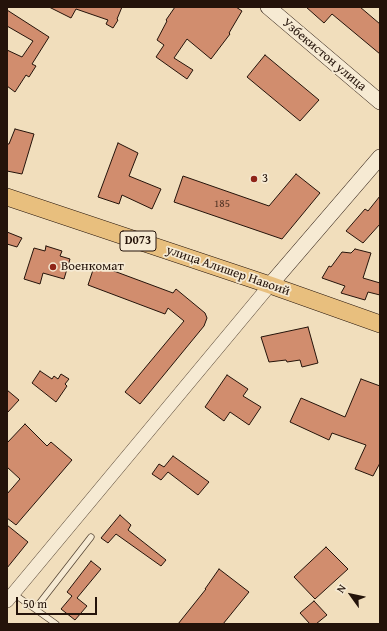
<!DOCTYPE html>
<meta charset="utf-8">
<style>
body{margin:0}
#map{position:relative;width:387px;height:631px;overflow:hidden;background:#f1debc;font-family:"Gentium Book Plus",serif}
canvas{display:block}
.frame{position:absolute;inset:0;border:8px solid #24130a;pointer-events:none}
.north{position:absolute;left:331px;top:575px;width:40px;height:40px;-webkit-text-stroke:3px #f6ead3;paint-order:stroke;rotate:303deg;font-size:11px;font-weight:700;line-height:16px;text-align:center;color:#24130a}
.north::after{content:'';display:block;margin:auto;width:14px;height:18px;background:#24130a;clip-path:polygon(50% 0,100% 100%,50% 72%,0 100%)}
.scale{position:absolute;left:16px;top:597px;width:81px;height:18px;box-sizing:border-box;border:2px solid #24130a;border-top:0;padding-left:5px;font-size:12px;line-height:14px;white-space:nowrap;color:#24130a;-webkit-text-stroke:3px #f6ead3;paint-order:stroke}
</style>
<div id="map">
<canvas width="387" height="631"></canvas>
<div class="frame"></div>
<div class="north">N</div>
<div class="scale">50 m</div>
</div>
<script>
const g = document.querySelector('canvas').getContext('2d');
g.lineJoin = 'round';
function fill(path, color) {
  g.fillStyle = color;
  g.fill(path, 'evenodd');
}
function toPath(rows) {
  const path = new Path2D();
  for (const r of rows) {
    path.moveTo(r[0], r[1]);
    for (let i = 2; i < r.length; i += 2) path.lineTo(r[i], r[i + 1]);
  }
  return path;
}
function strokePath(path, color, width, dash) {
  g.strokeStyle = color;
  g.lineWidth = width;
  g.lineCap = dash ? 'butt' : 'round';
  g.setLineDash(dash || []);
  g.stroke(path);
}
function write(font, color, halo, rows, align = 'center') {
  g.font = font + ' "Gentium Book Plus",serif';
  g.lineWidth = 3.5;
  g.setLineDash([]);
  g.textBaseline = 'middle';
  g.strokeStyle = halo;
  g.fillStyle = color;
  for (const [text, x, y, turn = 0] of rows) {
    g.save();
    g.translate(x, y);
    g.rotate((+turn || 0) * Math.PI / 180);
    g.textAlign = isNaN(turn) ? turn : align;
    if (halo) g.strokeText(text, 0, 0);
    g.fillText(text, 0, 0);
    g.restore();
  }
}
const building = toPath([
 [49,7,122,7,117,19,118,20,113,28,106,24,108,20,76,9,71,18,49,7],
 [175,7,236,7,242,11,229,33,230,34,211,59,187,39,174,58,193,70,187,79,156,57,164,45,157,40,167,21,166,20,175,7],
 [306,7,360,7,380,24,380,54,332,14,324,23,306,7],
 [7,10,49,37,32,64,36,66,29,77,26,75,15,92,7,86,7,50,22,57,33,41,7,26,7,10],
 [265,55,319,100,300,121,247,77,265,55],
 [15,129,34,134,22,174,7,171,7,144,9,144,15,129],
 [118,143,138,153,129,176,161,189,152,209,122,195,119,204,98,197,118,143],
 [296,174,320,193,282,239,174,202,183,176,269,206,296,174],
 [380,196,380,224,363,243,346,231,365,209,368,211,380,196],
 [7,232,22,238,17,247,7,244,7,232],
 [46,246,62,251,60,256,70,259,64,279,43,273,40,284,24,279,34,248,45,251,46,246],
 [355,249,371,253,363,278,380,283,380,295,368,292,365,300,341,293,345,286,322,278,329,266,331,267,342,252,351,253,355,249],
 [95,264,173,293,176,289,205,313,207,318,204,326,140,404,125,392,184,321,168,308,165,314,88,285,95,264],
 [308,327,318,363,302,367,300,360,287,362,286,360,269,362,261,337,308,327],
 [40,371,52,379,54,376,58,379,61,374,69,379,65,384,67,386,56,402,32,383,40,371],
 [227,375,248,389,243,396,261,407,249,425,230,412,224,421,205,407,227,375],
 [361,379,380,386,380,463,373,476,355,469,366,445,332,433,329,440,290,422,301,398,345,417,361,379],
 [7,390,19,400,7,413,7,390],
 [25,424,47,446,51,442,72,460,16,525,7,518,7,494,20,479,7,467,7,443,25,424],
 [173,456,209,482,198,495,168,472,161,480,152,474,159,464,164,467,173,456],
 [120,515,131,525,128,530,166,560,161,566,116,534,108,543,101,538,120,515],
 [7,525,28,542,7,568,7,525],
 [326,547,348,569,315,599,294,577,326,547],
 [91,561,101,569,77,598,87,606,75,620,61,609,72,596,67,592,91,561],
 [219,569,249,592,223,624,178,624,206,589,205,589,219,569],
 [314,601,327,615,316,624,310,624,300,613,314,601]
]);
const service = toPath([
 [14,594,56,624],
 [35,609,91,537]
]);
const tertiary = toPath([
 [7,601,270,285]
]);
const secondary = toPath([
 [268,7,380,102],
 [270,285,380,157]
]);
const primary = toPath([
 [7,197,270,285,380,324]
]);
const markers = [
 [254,179,4,"#8f2418"],
 [53,267,4,"#8f2418"]
];
const numberNames = [
 ["185",222,204]
];
const shields = [
 [138,241,36]
];
const shieldNames = [
 ["D073",138,241]
];
const streetNames = [
 ["Узбекистон улица",324,55,40],
 ["улица Алишер Навоий",228,271,19]
];
const poiNames = [
 ["3",262,179],
 ["Военкомат",61,267]
];
fill(building, '#d18d6e');
strokePath(building, '#24130a', 1);
strokePath(service, '#574636', 7);
strokePath(tertiary, '#574636', 14);
strokePath(secondary, '#24130a', 16);
strokePath(primary, '#24130a', 18);
strokePath(service, '#f6ead3', 5.5);
strokePath(tertiary, '#f6ead3', 13);
strokePath(secondary, '#f6ead3', 15);
strokePath(primary, '#e8bf7e', 17);
for (const [x, y, r, color] of markers) {
  const dot = new Path2D();
  dot.arc(x, y, r, 0, 2 * Math.PI);
  g.fillStyle = color;
  g.fill(dot);
  strokePath(dot, '#f6ead3', 1.5);
}
write('11px', '#4f3223', null, numberNames);
for (const [x, y, w] of shields) {
  const box = new Path2D();
  box.roundRect(x - w / 2, y - 10, w, 20, 3);
  g.fillStyle = '#f6ead3';
  g.fill(box);
  strokePath(box, '#24130a', 1);
}
write('bold 12px', '#24130a', null, shieldNames);
write('13px', '#24130a', '#f6ead3', streetNames);
write('13px', '#24130a', '#f6ead3', poiNames, 'left');
</script>
